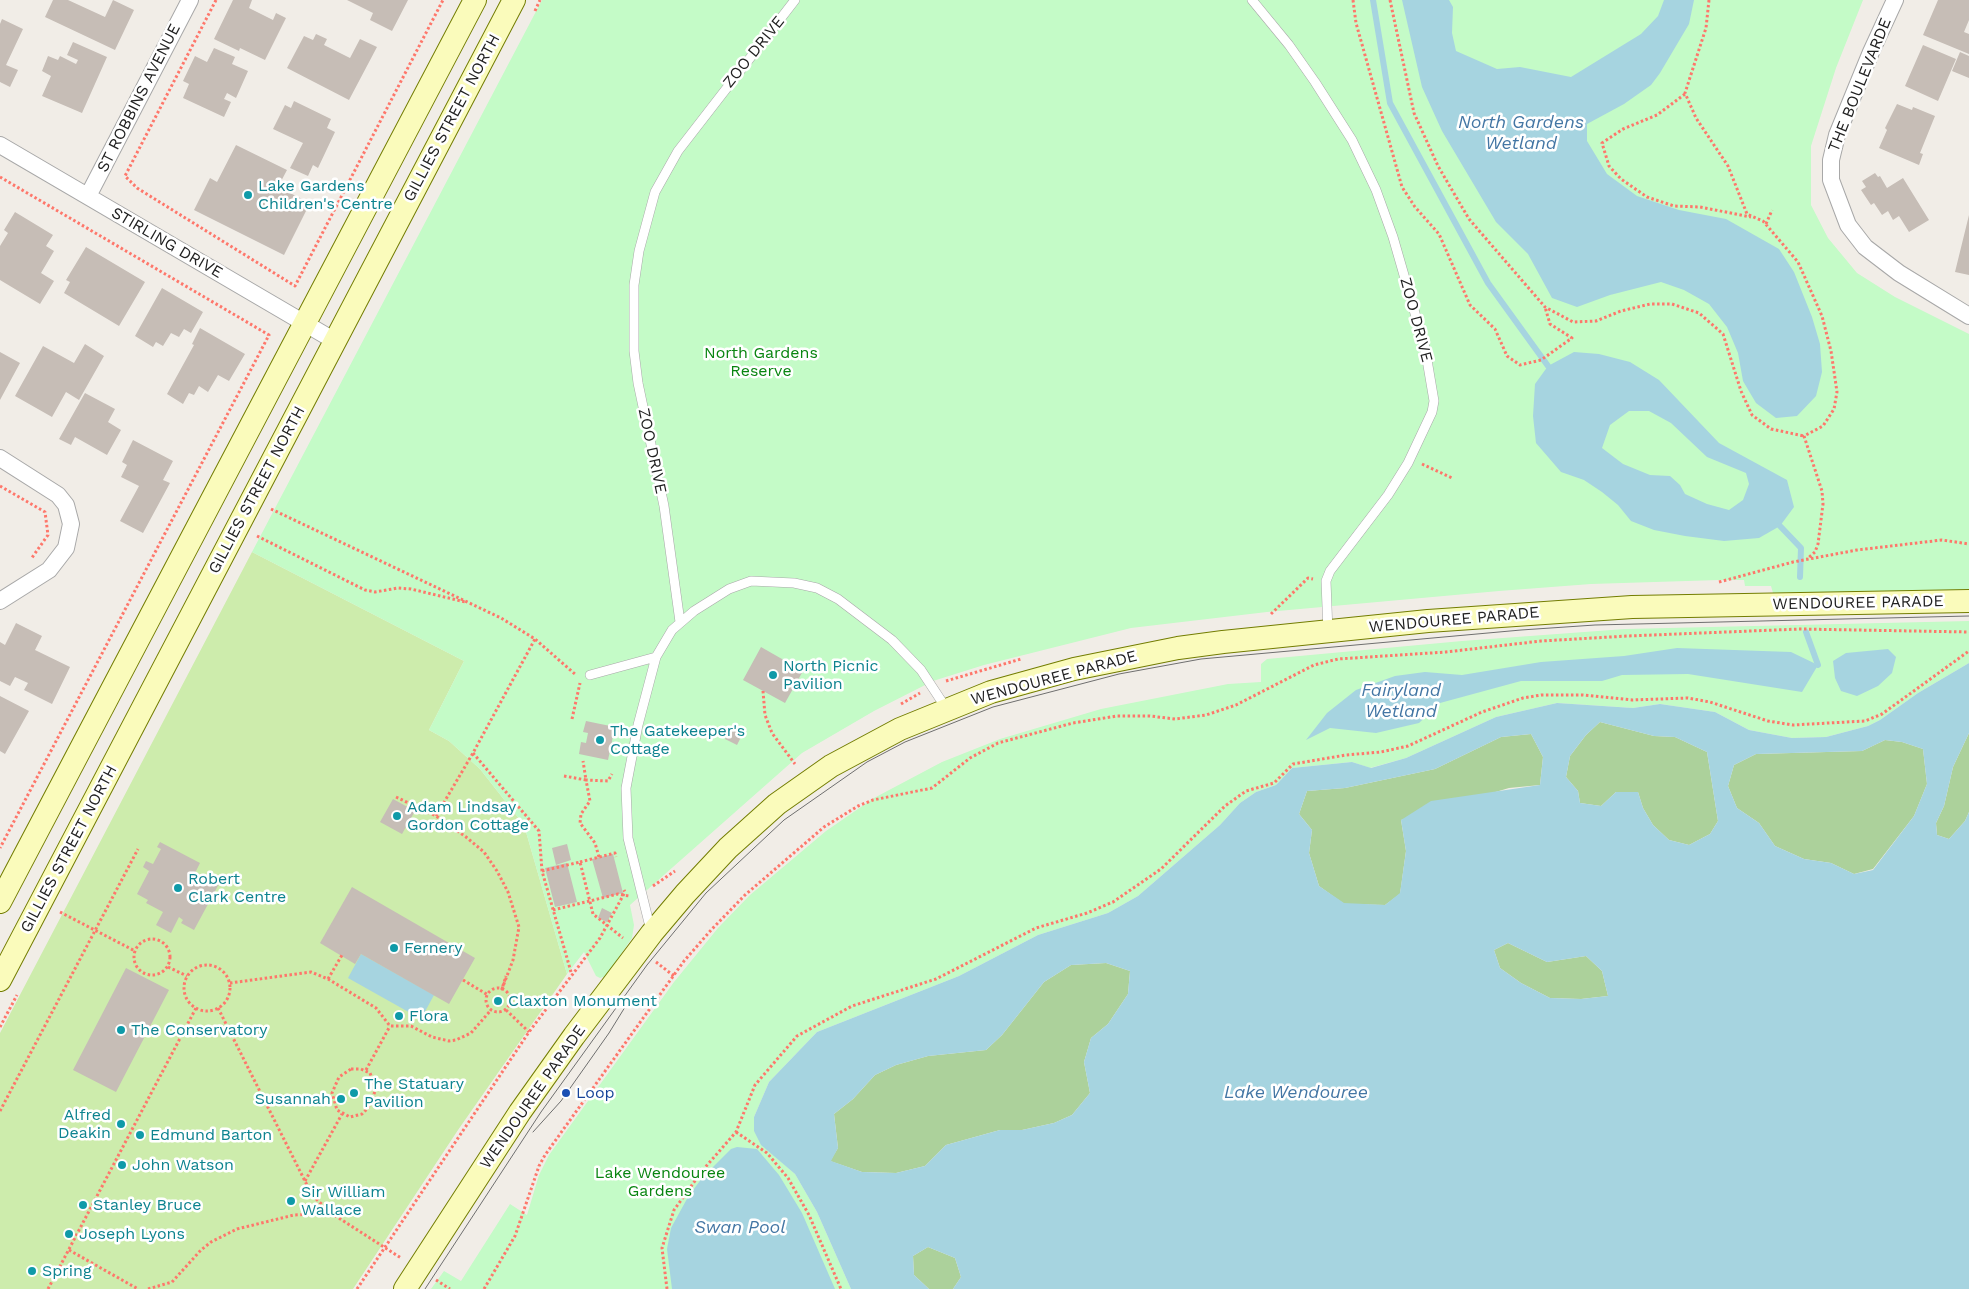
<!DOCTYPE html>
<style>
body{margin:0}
canvas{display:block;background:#f1ede7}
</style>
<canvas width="1969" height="1289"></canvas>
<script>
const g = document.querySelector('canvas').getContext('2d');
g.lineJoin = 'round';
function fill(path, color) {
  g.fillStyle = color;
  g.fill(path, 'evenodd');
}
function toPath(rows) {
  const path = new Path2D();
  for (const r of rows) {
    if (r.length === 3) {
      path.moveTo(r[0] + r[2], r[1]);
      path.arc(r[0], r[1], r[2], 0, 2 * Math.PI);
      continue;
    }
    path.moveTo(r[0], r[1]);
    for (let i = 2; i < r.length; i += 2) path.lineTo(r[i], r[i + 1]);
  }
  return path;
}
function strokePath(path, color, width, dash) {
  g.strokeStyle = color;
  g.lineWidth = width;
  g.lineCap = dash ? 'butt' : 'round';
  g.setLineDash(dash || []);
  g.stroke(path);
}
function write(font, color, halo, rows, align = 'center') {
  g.font = font + ' "Work Sans",sans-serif';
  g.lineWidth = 5;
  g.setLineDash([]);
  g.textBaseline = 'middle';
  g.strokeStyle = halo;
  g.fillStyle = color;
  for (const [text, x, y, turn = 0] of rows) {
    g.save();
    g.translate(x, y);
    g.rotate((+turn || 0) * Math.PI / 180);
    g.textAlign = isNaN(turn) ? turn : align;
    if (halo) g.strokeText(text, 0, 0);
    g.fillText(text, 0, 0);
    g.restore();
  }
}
const grass = toPath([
 [252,552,464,661,429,730,449,741,480,769,524,825,567,974,458,1130,353,1289,0,1289,0,1033]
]);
const forest = toPath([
 [1600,722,1654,736,1675,737,1707,752,1718,821,1710,834,1689,845,1669,840,1653,825,1643,808,1638,792,1616,792,1601,806,1580,803,1578,791,1566,777,1570,756,1586,735],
 [1969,733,1969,812,1965,821,1949,839,1937,835,1936,823,1944,806,1953,767],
 [1531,734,1543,757,1540,785,1509,788,1401,820,1406,851,1400,894,1385,905,1344,904,1319,886,1309,853,1312,830,1299,814,1307,791,1345,788,1435,769,1501,737],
 [1885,740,1902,742,1923,749,1927,784,1914,816,1873,869,1854,874,1831,863,1804,859,1775,846,1759,823,1737,808,1728,786,1734,765,1756,754,1862,751],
 [1508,943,1547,962,1586,956,1602,971,1608,996,1581,999,1550,998,1521,983,1500,968,1494,950],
 [1106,963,1130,971,1128,994,1108,1024,1091,1038,1084,1062,1090,1093,1072,1115,1054,1123,1022,1130,1000,1130,946,1145,925,1166,896,1173,862,1172,830,1161,838,1148,834,1114,853,1099,875,1075,896,1065,928,1056,986,1050,1002,1035,1044,982,1071,965],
 [928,1247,955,1258,961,1277,953,1289,929,1289,914,1275,913,1256]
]);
const park = toPath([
 [542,0,1863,0,1836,68,1811,146,1811,205,1828,238,1857,273,1895,297,1969,334,1969,590,1773,593,1771,586,1745,586,1744,580,1719,580,1591,584,1499,591,1267,612,1131,628,984,665,933,681,874,711,802,753,630,905,634,925,632,938,606,976,600,978,596,976,584,952,567,974,524,825,480,769,449,741,429,730,464,661,252,552],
 [1969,621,1969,663,1918,693,1880,720,1868,726,1826,737,1792,738,1749,730,1715,712,1660,704,1633,708,1557,703,1496,717,1406,758,1370,768,1352,762,1292,768,1276,785,1256,792,1240,803,1220,825,1138,896,1108,913,1038,935,959,976,817,1032,769,1082,754,1117,754,1130,761,1144,795,1174,817,1212,851,1289,431,1289,444,1271,461,1281,510,1204,527,1215,539,1175,549,1155,674,982,718,928,750,895,826,831,874,798,942,762,1000,739,1101,709,1228,684,1261,682,1261,664,1267,659,1462,641,1625,629]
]);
const water = toPath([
 [1402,0,1449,0,1453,7,1452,33,1456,51,1497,69,1520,67,1571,77,1641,34,1658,16,1664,0,1694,0,1689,24,1660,73,1651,85,1624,104,1587,124,1587,141,1607,174,1637,196,1679,210,1726,219,1779,249,1794,272,1812,317,1820,344,1822,372,1816,396,1797,416,1776,418,1756,403,1743,381,1738,353,1727,327,1709,304,1684,290,1661,282,1610,295,1577,307,1552,298,1528,254,1496,222,1442,131,1422,87],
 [1574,352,1599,354,1630,362,1659,380,1719,443,1787,480,1794,507,1780,526,1759,538,1724,541,1685,536,1654,530,1631,521,1618,505,1602,492,1584,480,1561,472,1536,443,1533,416,1535,384,1548,366],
 [1629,411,1649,411,1671,423,1707,457,1746,473,1749,484,1743,500,1729,510,1707,504,1685,494,1680,485,1670,476,1650,475,1623,464,1602,448,1610,425],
 [1677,648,1791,652,1818,665,1802,692,1688,674,1622,675,1602,681,1521,681,1440,703,1419,723,1376,733,1330,728,1306,740,1327,713,1356,690,1395,676,1425,672,1462,675,1541,662,1624,656],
 [1888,649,1896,657,1892,673,1878,686,1857,696,1841,691,1835,678,1833,661,1846,653],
 [1969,663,1969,733,1953,767,1944,806,1936,823,1937,835,1949,839,1965,821,1969,812,1969,1289,953,1289,961,1277,955,1258,928,1247,913,1256,914,1275,929,1289,851,1289,817,1212,795,1174,761,1145,754,1131,754,1117,769,1082,817,1032,959,976,1038,935,1108,913,1138,896,1220,825,1240,803,1256,792,1276,785,1292,768,1352,762,1371,768,1406,758,1496,717,1557,703,1633,708,1660,704,1715,712,1749,730,1792,738,1826,737,1868,726,1880,720,1918,693],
 [1600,722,1654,736,1675,737,1707,752,1718,821,1710,834,1689,845,1669,840,1653,825,1643,808,1638,792,1616,792,1601,806,1580,803,1578,791,1566,777,1570,756,1586,735],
 [1531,734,1543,757,1540,785,1431,801,1401,820,1406,851,1400,893,1385,905,1344,903,1319,886,1309,853,1312,830,1299,814,1307,791,1345,788,1435,769,1501,737],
 [1885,740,1902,742,1923,749,1927,784,1914,816,1873,870,1854,874,1831,863,1804,859,1775,846,1759,823,1737,808,1728,786,1734,765,1756,754,1862,751],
 [1508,943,1547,962,1586,956,1602,971,1608,996,1581,999,1550,998,1521,983,1500,968,1494,950],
 [1106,963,1130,971,1128,994,1108,1024,1091,1038,1084,1062,1090,1093,1072,1115,1054,1123,1022,1130,1000,1130,946,1145,925,1166,896,1173,862,1172,831,1161,838,1148,834,1114,853,1099,875,1075,896,1065,928,1056,986,1050,1002,1035,1044,982,1071,965],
 [361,954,434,995,421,1019,348,978],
 [737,1147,757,1149,779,1175,802,1213,835,1289,672,1289,667,1249,671,1228,688,1197,702,1178,731,1149]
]);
const stream = toPath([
 [1373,0,1390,103,1488,283,1548,366],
 [1780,526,1801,548,1800,577],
 [1806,632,1818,665]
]);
const building = toPath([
 [53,0,68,0,105,17,113,0,134,10,115,50,45,17],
 [233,0,252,0,249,8,273,20,276,13,286,18,265,60,240,48,239,51,214,39],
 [347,0,408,0,392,31,370,20,373,13],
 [1938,0,1969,0,1969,20,1964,32,1969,34,1969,54,1923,35],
 [2,19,23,29,6,65,18,70,10,87,0,82,0,24],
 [316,34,327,39,324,45,350,58,360,39,377,47,349,100,287,68,304,36,313,40],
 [73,42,107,57,82,113,42,96,51,76,42,71,48,56,58,60,60,56,76,64,78,60,67,55],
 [1923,45,1956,59,1938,101,1905,86],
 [214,48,235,57,232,64,248,71,236,98,227,93,224,99,231,102,224,117,183,98,189,84,183,81,195,56,207,62],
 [1960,52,1969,56,1969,78,1952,71],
 [294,101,331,119,327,128,335,132,318,168,313,165,308,176,290,168,303,143,273,129,285,105,291,108],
 [1897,104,1912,110,1913,107,1935,116,1920,153,1923,154,1919,165,1879,148,1887,130,1885,128],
 [236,145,287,170,278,187,310,203,284,255,194,210,210,178,217,182],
 [1875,173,1878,177,1880,176,1887,188,1903,178,1929,220,1909,232,1899,216,1893,220,1888,211,1882,215,1874,203,1871,205,1861,190,1866,187,1862,181],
 [15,212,53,235,46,246,54,251,41,273,54,281,40,304,0,280,0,246,8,233,4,230],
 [1969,215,1969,275,1955,272],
 [86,247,145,282,119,326,64,293,70,282,66,280],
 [162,288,203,312,191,333,184,329,179,337,171,333,163,346,156,342,153,347,135,336],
 [200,328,245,354,229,381,218,375,208,392,199,386,194,395,189,393,183,404,167,394,194,345,192,344],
 [85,344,104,356,79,400,66,392,52,417,15,396,43,346,74,363],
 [0,352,20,363,0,400],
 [85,393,115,409,108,422,121,430,107,455,75,437,71,445,59,439],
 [133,440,173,461,163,480,170,483,143,533,120,521,139,486,121,477,127,465,122,462],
 [16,623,42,636,35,650,70,667,52,704,24,690,28,683,15,677,10,686,0,681,0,642,5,645],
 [761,647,803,671,785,703,743,680],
 [0,696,29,711,5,754,0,751],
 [586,721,615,727,608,760,579,754,581,742,586,743,588,733,583,732],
 [731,727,743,733,737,745,725,739],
 [393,799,415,811,402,834,380,822],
 [160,842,200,863,195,873,203,877,204,874,220,882,194,930,181,923,183,920,179,917,171,933,156,925,163,912,146,903,148,900,137,894,149,871,143,867,146,861,153,864,161,849,157,847],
 [567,844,571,860,556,865,552,848],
 [613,854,623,893,603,898,592,859],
 [567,863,577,902,555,907,545,868],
 [352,887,475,958,449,1004,361,954,355,964,320,943],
 [602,908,612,913,607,922,598,918],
 [126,968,169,990,116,1092,73,1070]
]);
const path = toPath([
 [216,0,125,176,137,188,295,286,443,0],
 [1353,0,1356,23,1402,187,1415,207,1439,234,1470,305,1495,329,1507,356,1520,365,1541,360,1572,338,1550,324,1545,307],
 [1390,0,1414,113,1438,166,1469,219,1545,307,1573,322,1596,321,1621,311,1650,304,1672,304,1699,313,1723,334,1741,391,1752,415,1771,429,1804,436],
 [1709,0,1706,28,1685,93,1696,118,1728,166,1747,214,1763,221,1798,262,1822,316,1831,351,1837,392,1834,409,1823,426,1804,436,1822,491,1823,504,1818,544,1815,552,1807,559],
 [535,11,540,0],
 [1685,94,1657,115,1623,129,1602,143,1609,166,1621,179,1647,197,1674,206,1700,207,1751,217],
 [0,177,269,335,0,848],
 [1766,224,1772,210],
 [1422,464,1452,478],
 [0,486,45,512,48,535,31,559],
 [271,509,501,618,535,639,576,675],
 [257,536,365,590,375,592,398,588,411,589,465,602],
 [1719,582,1793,562,1857,550,1942,540,1969,544],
 [1271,614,1308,578,1313,579],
 [946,681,1021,659],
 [763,691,765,715,772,733,795,764],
 [901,704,920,693],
 [572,719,580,683],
 [473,753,539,831,542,871,571,972],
 [564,776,586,780,583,761],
 [396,797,436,816,466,837,484,852,497,871,508,892,519,927,513,960,502,989,506,976],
 [436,816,473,753,535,639],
 [599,857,595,843,580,823,581,814,590,801,586,780,608,781,612,774],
 [580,862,615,853,616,857],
 [542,871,580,862,593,914,623,938],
 [653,886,675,871],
 [553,910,618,894,629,896],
 [60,912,135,951],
 [152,957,18],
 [656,962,674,976],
 [207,988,23],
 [168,967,187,976],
 [328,979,342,955],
 [463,980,488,995],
 [230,983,311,972,328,979,376,1008,390,1026,411,1026,432,1037,449,1041,456,1040,471,1033,491,1010],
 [498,1000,12],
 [218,1008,312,1195,331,1213,401,1258],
 [506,1010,529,1032],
 [0,1027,17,995],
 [351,1069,361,1069,370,1073,376,1089,368,1108,362,1114,350,1117,337,1110,332,1093,339,1077,351,1069],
 [366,1070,390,1026],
 [0,1111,138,849],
 [736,1132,767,1153,788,1178,809,1215,841,1289],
 [305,1181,342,1114],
 [69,1250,138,1289],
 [436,1280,450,1289],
 [48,1289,196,1008],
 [148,1289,172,1282,201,1250,211,1242,237,1229,294,1215,330,1213],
 [357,1289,529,1032,600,938,625,892,624,890],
 [484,1289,515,1236,539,1166,545,1155,684,961,712,929,745,895,824,827,858,806,873,800,932,788,970,758,998,743,1073,723,1117,716,1150,716,1175,719,1206,715,1236,705,1314,665,1338,659,1446,652,1541,641,1628,636,1800,629,1969,632],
 [667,1289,662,1248,674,1210,702,1171,736,1132,755,1085,797,1036,852,1006,936,979,1036,928,1087,913,1113,902,1161,869,1225,806,1246,791,1274,783,1293,764,1346,755,1381,752,1408,746,1482,712,1523,698,1541,695,1583,695,1632,700,1688,698,1710,702,1768,721,1793,725,1865,721,1882,714,1969,651]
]);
const lane = toPath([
 [1252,0,1289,45,1315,82,1352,140,1376,190,1393,237,1425,348,1434,401,1432,412,1408,463,1388,495,1330,571,1326,581,1328,632],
 [680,622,664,506,638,383,634,351,634,285,639,251,655,192,678,151,795,0],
 [590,675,656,657],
 [651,931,628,838,626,788,638,725,656,657,672,630,694,611,729,589,751,581,794,583,817,588,838,599,892,640,921,670,946,708]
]);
const street = toPath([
 [1895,0,1871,52,1837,135,1831,160,1831,180,1848,225,1865,247,1899,273,1969,316],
 [0,145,335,341],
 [88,196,190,0],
 [0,458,58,495,66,505,71,524,66,548,49,570,0,601]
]);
const secondary = toPath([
 [0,902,475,0],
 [0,980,514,0],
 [405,1289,520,1112,574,1036,652,933,685,894,728,848,777,804,831,766,900,729,991,692,1074,669,1178,648,1223,642,1428,621,1632,607,1969,601]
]);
const tram = toPath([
 [533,1132,561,1101,609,1033,630,999],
 [425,1289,541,1112,647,965,706,893,784,820,867,762,905,742,993,707,1119,674,1201,659,1521,630,1595,625,1969,616]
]);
const markers = [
 [248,195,5,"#0f9aa8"],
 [773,675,5,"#0f9aa8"],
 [600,740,5,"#0f9aa8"],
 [397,816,5,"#0f9aa8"],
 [178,888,5,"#0f9aa8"],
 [394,948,5,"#0f9aa8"],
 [498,1001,5,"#0f9aa8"],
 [399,1016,5,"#0f9aa8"],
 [121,1030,5,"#0f9aa8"],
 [354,1093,5,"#0f9aa8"],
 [566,1093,5,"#1a4fb4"],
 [341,1099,5,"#0f9aa8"],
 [121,1124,5,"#0f9aa8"],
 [140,1135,5,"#0f9aa8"],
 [122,1165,5,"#0f9aa8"],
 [291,1201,5,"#0f9aa8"],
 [83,1205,5,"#0f9aa8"],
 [69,1234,5,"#0f9aa8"],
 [32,1271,5,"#0f9aa8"]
];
const streetNames = [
 ["ZOO DRIVE",754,52,-51],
 ["THE BOULEVARDE",1860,85,-68],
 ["ST ROBBINS AVENUE",139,98,-63],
 ["GILLIES STREET NORTH",452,118,-62],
 ["STIRLING DRIVE",167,243,30],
 ["ZOO DRIVE",1416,320,75],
 ["ZOO DRIVE",652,451,78],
 ["GILLIES STREET NORTH",257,490,-62],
 ["WENDOUREE PARADE",1858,603,-1],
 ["WENDOUREE PARADE",1454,620,-5],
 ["WENDOUREE PARADE",1054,678,-15],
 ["GILLIES STREET NORTH",69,849,-62],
 ["WENDOUREE PARADE",533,1097,-55]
];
const cultureNames = [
 ["Lake Gardens",258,186],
 ["Children's Centre",258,204],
 ["North Picnic",783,666],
 ["Pavilion",783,684],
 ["The Gatekeeper's",610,731],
 ["Cottage",610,749],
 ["Adam Lindsay",407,807],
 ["Gordon Cottage",407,825],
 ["Robert",188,879],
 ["Clark Centre",188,897],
 ["Fernery",404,948],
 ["Claxton Monument",508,1001],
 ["Flora",409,1016],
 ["The Conservatory",131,1030],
 ["The Statuary",364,1084],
 ["Pavilion",364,1102],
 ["Susannah",331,1099,"right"],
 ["Alfred",111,1115,"right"],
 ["Deakin",111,1133,"right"],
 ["Edmund Barton",150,1135],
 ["John Watson",132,1165],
 ["Sir William",301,1192],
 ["Wallace",301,1210],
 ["Stanley Bruce",93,1205],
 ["Joseph Lyons",79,1234],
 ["Spring",42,1271]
];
const parkNames = [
 ["North Gardens",761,353],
 ["Reserve",761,371],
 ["Lake Wendouree",660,1173],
 ["Gardens",660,1191]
];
const transitNames = [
 ["Loop",576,1093]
];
const waterNames = [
 ["North Gardens",1521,123],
 ["Wetland",1521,144],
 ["Fairyland",1401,691],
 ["Wetland",1401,712],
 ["Lake Wendouree",1296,1093],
 ["Swan Pool",740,1228]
];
fill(grass, '#cdecac');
fill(forest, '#acd19b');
fill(park, '#c4fbc7');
fill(water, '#a6d4e0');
strokePath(stream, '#a6d4e0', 6);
fill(building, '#c6bdb6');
strokePath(lane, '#a8a8a8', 10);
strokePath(street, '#a8a8a8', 18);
strokePath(secondary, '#737d02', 24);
strokePath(path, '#fe776b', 3, [2.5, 2.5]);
strokePath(lane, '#fff', 9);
strokePath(street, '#fff', 16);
strokePath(secondary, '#fafbbb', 22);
strokePath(tram, '#6f6f6f', 1);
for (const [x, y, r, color] of markers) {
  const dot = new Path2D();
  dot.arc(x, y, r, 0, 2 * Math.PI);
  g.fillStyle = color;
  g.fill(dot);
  strokePath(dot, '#fff', 2);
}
write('16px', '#212121', '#fff', streetNames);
write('16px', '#0d838f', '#fff', cultureNames, 'left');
write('16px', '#088510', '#fff', parkNames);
write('16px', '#164399', '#fff', transitNames, 'left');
write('italic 18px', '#4376a4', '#fff', waterNames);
</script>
